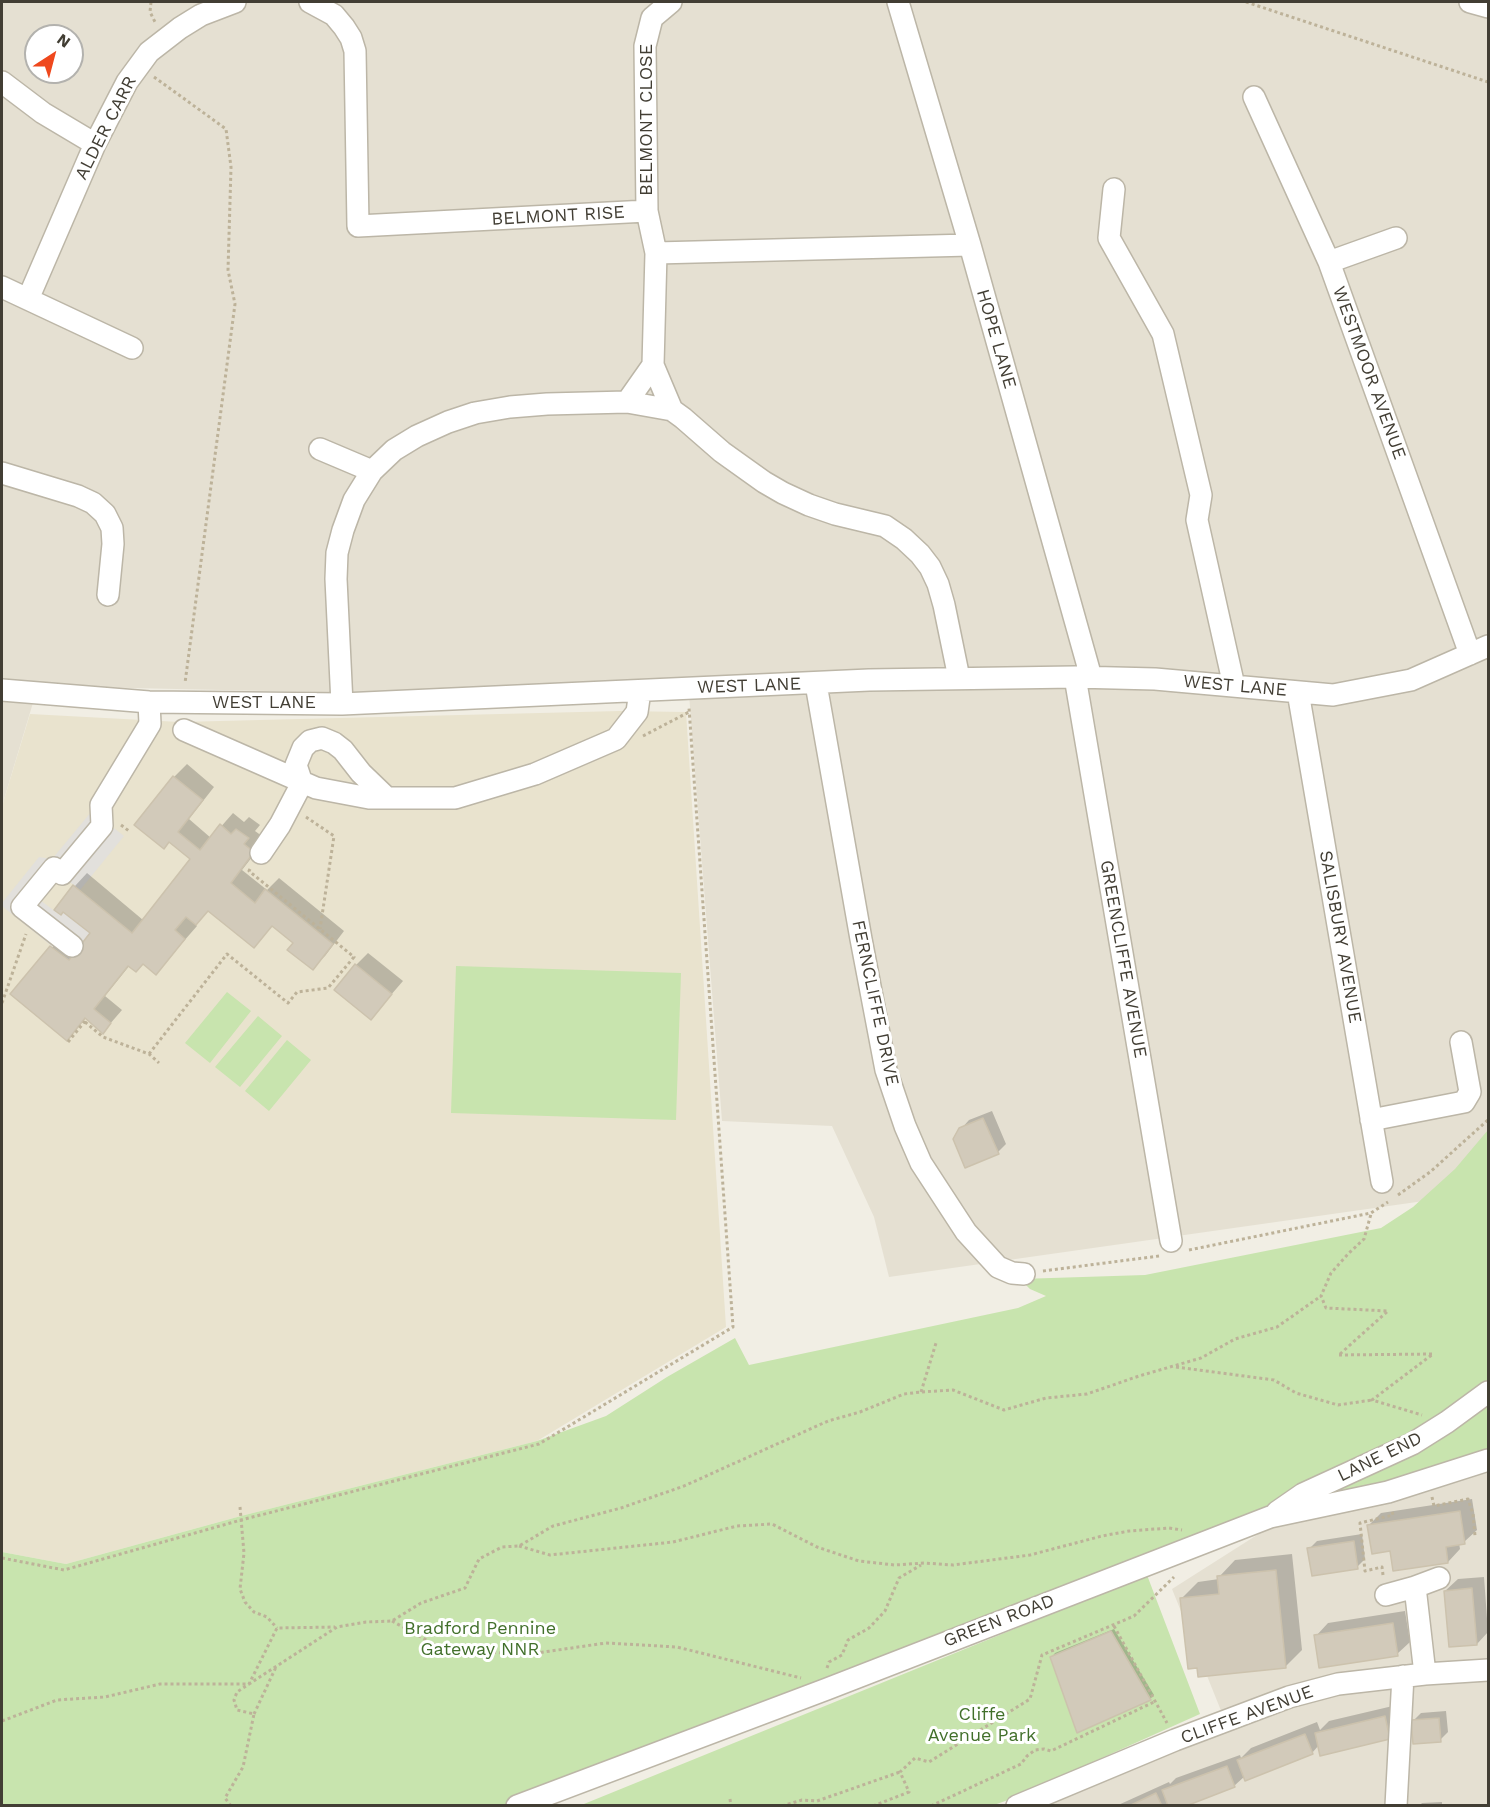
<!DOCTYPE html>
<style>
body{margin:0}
#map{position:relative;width:1490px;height:1807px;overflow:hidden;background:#f1eee4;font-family:"Work Sans",sans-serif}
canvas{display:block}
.frame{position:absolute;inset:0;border:3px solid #423e34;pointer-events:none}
.north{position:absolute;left:24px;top:24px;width:60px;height:60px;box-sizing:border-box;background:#fff;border:2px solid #b3b2ae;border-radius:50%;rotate:36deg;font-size:16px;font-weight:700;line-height:24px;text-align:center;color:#423e34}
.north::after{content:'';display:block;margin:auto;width:21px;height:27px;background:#ef481d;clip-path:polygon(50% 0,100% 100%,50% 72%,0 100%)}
</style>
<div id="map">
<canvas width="1490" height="1807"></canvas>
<div class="frame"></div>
<div class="north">N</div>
</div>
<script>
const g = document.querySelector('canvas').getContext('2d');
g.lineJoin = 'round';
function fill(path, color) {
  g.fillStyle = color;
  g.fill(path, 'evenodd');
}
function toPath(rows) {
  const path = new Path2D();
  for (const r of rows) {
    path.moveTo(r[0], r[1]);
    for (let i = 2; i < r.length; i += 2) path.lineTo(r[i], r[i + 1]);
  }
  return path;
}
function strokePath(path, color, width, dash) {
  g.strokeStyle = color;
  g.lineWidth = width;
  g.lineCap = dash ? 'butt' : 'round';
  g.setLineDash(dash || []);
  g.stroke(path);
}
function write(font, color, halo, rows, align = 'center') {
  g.font = font + ' "Work Sans",sans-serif';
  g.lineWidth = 6;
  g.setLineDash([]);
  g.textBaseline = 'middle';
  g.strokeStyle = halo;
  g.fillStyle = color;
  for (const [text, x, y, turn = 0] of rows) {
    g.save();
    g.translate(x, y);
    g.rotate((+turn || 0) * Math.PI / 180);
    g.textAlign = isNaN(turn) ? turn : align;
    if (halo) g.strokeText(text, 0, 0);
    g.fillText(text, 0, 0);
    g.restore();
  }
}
const residential = toPath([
 [2,2,1488,2,1488,1176,1466,1195,889,1277,874,1217,832,1126,722,1121,688,681,362,693,38,686,2,806],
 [36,36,72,36,72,72,36,72],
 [1488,1469,1488,1805,1044,1806,1228,1728,1172,1589,1268,1528]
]);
const education = toPath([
 [620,711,686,712,726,1327,537,1441,241,1516,66,1564,2,1552,2,806,30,714,180,722]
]);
const green = toPath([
 [456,966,681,973,676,1120,451,1113],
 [227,992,251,1011,210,1063,185,1043],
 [258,1016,282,1036,240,1087,215,1067],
 [287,1040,311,1060,269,1111,245,1091],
 [1488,1130,1488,1451,1451,1465,1291,1506,1012,1605,685,1738,509,1805,2,1805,2,1552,66,1564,241,1516,537,1441,606,1416,667,1377,735,1338,749,1365,1018,1308,1046,1296,1030,1289,1020,1279,1145,1275,1381,1228,1413,1207,1455,1169],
 [1147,1575,1200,1714,1008,1800,994,1805,579,1806]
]);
const parking = toPath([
 [92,811,124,836,80,890,66,879,51,877,36,897,60,915,63,912,90,933,69,960,2,906,2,903,39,857,52,859]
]);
const shadow = toPath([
 [187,764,214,787,189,819,211,838,233,813,244,822,249,817,260,825,255,831,266,839,242,870,267,890,279,878,344,931,325,956,312,968,295,943,273,925,266,933,209,910,195,924,197,926,156,973,143,962,130,965,105,996,122,1010,103,1032,86,1018,67,1039,12,994,64,934,80,948,92,933,64,910,56,910,75,886,87,873,143,920,192,859,170,841,136,825,174,777],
 [368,953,403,981,371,1018,356,965],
 [992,1111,1006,1144,998,1152,961,1129,969,1120],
 [1472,1499,1477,1530,1464,1542,1459,1543,1460,1549,1448,1562,1369,1525,1381,1513],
 [1362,1534,1365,1559,1357,1567,1309,1549,1317,1541],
 [1292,1554,1302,1650,1286,1666,1182,1598,1198,1582,1219,1579,1219,1577,1235,1560],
 [1484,1577,1488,1632,1477,1644,1445,1591,1458,1579],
 [1405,1611,1410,1642,1397,1654,1316,1636,1328,1623],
 [1114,1629,1154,1695,1150,1699,1077,1731,1052,1657,1055,1653],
 [1397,1705,1390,1738,1319,1745,1312,1753,1245,1776,1234,1786,1181,1806,1116,1806,1169,1782,1170,1784,1176,1778,1240,1755,1241,1758,1251,1748,1317,1722,1320,1730,1329,1721],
 [1446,1711,1448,1732,1440,1740,1413,1721,1421,1713],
 [1442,1802,1442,1806,1419,1806,1422,1803]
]);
const building = toPath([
 [173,776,203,800,178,832,200,850,220,824,231,834,236,829,249,838,244,844,254,852,231,883,255,903,265,889,333,944,313,970,287,950,293,943,272,926,254,948,208,911,196,925,186,917,175,930,185,939,156,975,143,964,136,972,128,966,94,1009,111,1023,103,1034,85,1018,67,1041,10,994,50,946,69,960,90,933,63,912,61,915,54,910,73,885,132,933,190,859,169,842,164,849,134,825,173,776],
 [355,964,392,994,371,1020,334,990,355,964],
 [983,1118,999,1154,965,1168,953,1139,959,1128,983,1118],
 [1460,1511,1465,1544,1446,1547,1448,1563,1393,1571,1390,1551,1372,1554,1367,1525,1460,1511],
 [1354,1541,1358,1569,1312,1576,1307,1548,1354,1541],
 [1276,1570,1286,1668,1198,1677,1197,1668,1188,1669,1180,1598,1219,1594,1217,1576,1276,1570],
 [1472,1588,1477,1645,1449,1647,1444,1591,1472,1588],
 [1393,1623,1398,1656,1319,1668,1314,1635,1393,1623],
 [1111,1631,1151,1700,1077,1733,1050,1657,1111,1631],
 [1385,1716,1390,1739,1320,1756,1315,1733,1385,1716],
 [1439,1718,1441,1742,1413,1744,1411,1720,1439,1718],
 [1305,1734,1313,1754,1245,1781,1237,1760,1305,1734],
 [1227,1766,1235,1787,1186,1806,1168,1806,1162,1790,1227,1766],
 [1156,1793,1162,1806,1129,1806,1156,1793]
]);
const path = toPath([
 [151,2,150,12,155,22],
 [1246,2,1488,82],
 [154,77,226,129,231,167,228,270,235,304,185,683],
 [643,736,689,712],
 [306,817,334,836,320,929],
 [121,825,129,831],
 [2,1003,26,934],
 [85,1022,103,1037,149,1054,159,1063],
 [68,1042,86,1020],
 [149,1054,227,954,288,1003,297,992,328,988,354,957,249,871,251,867],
 [1398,1195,1430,1172,1488,1120],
 [1189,1250,1371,1213,1388,1202],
 [1043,1271,1159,1256],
 [1340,1354,1388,1311,1326,1308,1321,1296,1331,1273,1349,1253,1364,1239,1371,1214],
 [1339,1355,1433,1354,1372,1400,1422,1415],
 [1176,1367,1274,1380,1296,1393,1338,1405,1372,1400],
 [921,1392,936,1343],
 [1432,1497,1434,1506,1468,1499,1473,1514,1475,1536],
 [240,1507,244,1553,240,1589,245,1602,254,1612,267,1617,277,1628],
 [519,1546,550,1555,673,1542,737,1526,772,1524,817,1547,859,1561,895,1565,924,1563,953,1565,1030,1555,1102,1536,1129,1531,1169,1528,1182,1530],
 [2,1558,64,1570,241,1520,539,1444,733,1327,689,708],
 [1383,1575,1382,1567,1365,1571,1360,1523,1393,1515,1392,1511],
 [392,1621,439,1647,523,1655,606,1643,677,1647,801,1678],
 [1114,1626,1167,1723],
 [827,1668,829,1662,842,1655,848,1640,869,1628,885,1611,899,1578,921,1565],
 [254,1714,276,1667],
 [2,1721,57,1700,105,1697,160,1684,249,1684,337,1627,366,1622,392,1621,421,1603,465,1588,479,1559,502,1547,519,1546,553,1526,621,1508,684,1486,828,1421,860,1412,904,1394,921,1392,953,1390,1004,1410,1046,1398,1087,1394,1139,1376,1201,1358,1235,1339,1277,1327,1321,1296],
 [730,1799,731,1806],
 [231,1806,225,1798,243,1767,254,1714,237,1710,234,1700,237,1692,249,1684,277,1628,335,1627],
 [782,1806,802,1800,817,1801,900,1772],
 [873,1806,909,1792,900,1772,915,1758,929,1762,1030,1699,1042,1655,1134,1616,1174,1577],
 [931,1806,1021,1764,1027,1756,1035,1750,1044,1749,1051,1751,1156,1701]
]);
const minor = toPath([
 [310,2,334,15,344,27,351,38,355,51,358,226,647,211,656,253,970,245],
 [898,2,970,245,1091,677],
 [1470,2,1488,7],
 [2,82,43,113,95,144],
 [1254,97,1329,262,1470,654],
 [1114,189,1109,238,1163,334,1201,495,1197,520,1234,686],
 [647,211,645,46,652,18,671,2],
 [1329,262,1396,238],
 [2,287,132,348],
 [28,299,95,144,127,82,149,52,180,28,201,15,235,2],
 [653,365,656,253],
 [627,402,653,365,672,410],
 [320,449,372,471],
 [2,473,78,496,93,503,105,514,112,528,113,544,108,595],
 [1075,677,1171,1241],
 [816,684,861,939,886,1070,905,1126,921,1163,966,1232,998,1267,1012,1273,1024,1274],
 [2,690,149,702,342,704,869,680,1075,677,1155,679,1333,695,1411,680,1488,646],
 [1298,692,1382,1182],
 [342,704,336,579,337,553,343,530,354,500,372,471,394,450,417,436,448,422,475,413,510,407,547,404,627,402,672,410,683,418,722,452,764,482,783,493,809,505,835,514,885,526,904,539,920,554,930,567,938,584,944,605,959,678],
 [184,730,316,788,369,798,455,798,535,774,616,739,637,712,640,691],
 [261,853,280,825,302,783,296,765,303,748,310,741,322,738,334,743,343,750,361,773,387,798],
 [72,946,22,907,54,868,62,874,102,826,101,805,150,724,149,702],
 [1371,1120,1464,1102,1470,1092,1461,1042],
 [1277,1512,1303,1494,1412,1444,1447,1422,1488,1392],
 [1415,1587,1439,1578],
 [1386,1595,1415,1587,1425,1674],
 [517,1806,827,1689,1270,1517,1388,1492,1488,1460],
 [1017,1806,1175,1740,1289,1697,1338,1684,1425,1674,1488,1670],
 [1396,1806,1403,1676]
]);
const streetNames = [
 ["BELMONT CLOSE",647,120,-90],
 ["ALDER CARR",106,128,-63],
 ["BELMONT RISE",558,216,-3],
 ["HOPE LANE",996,339,74],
 ["WESTMOOR AVENUE",1369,373,70],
 ["WEST LANE",749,686,-2],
 ["WEST LANE",1235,686,5],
 ["WEST LANE",264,703],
 ["SALISBURY AVENUE",1340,937,80],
 ["GREENCLIFFE AVENUE",1123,959,80],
 ["FERNCLIFFE DRIVE",875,1003,78],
 ["LANE END",1380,1457,-26],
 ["GREEN ROAD",999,1621,-21],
 ["CLIFFE AVENUE",1247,1715,-20]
];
const parkNames = [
 ["Bradford Pennine",480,1629],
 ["Gateway NNR",480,1650],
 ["Cliffe",982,1715],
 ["Avenue Park",982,1736]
];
fill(residential, '#e5e0d2');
fill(education, '#e9e3ce');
fill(green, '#c8e4ae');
fill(parking, '#e2e0dc');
fill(shadow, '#0003');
fill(building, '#d2caba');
strokePath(building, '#ccc2ad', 1.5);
strokePath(minor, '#bcb6a7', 24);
strokePath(path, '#bdb299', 3, [3, 3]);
strokePath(minor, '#fff', 21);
write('18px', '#423e34', '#fff', streetNames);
write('18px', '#42702b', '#fff', parkNames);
</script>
